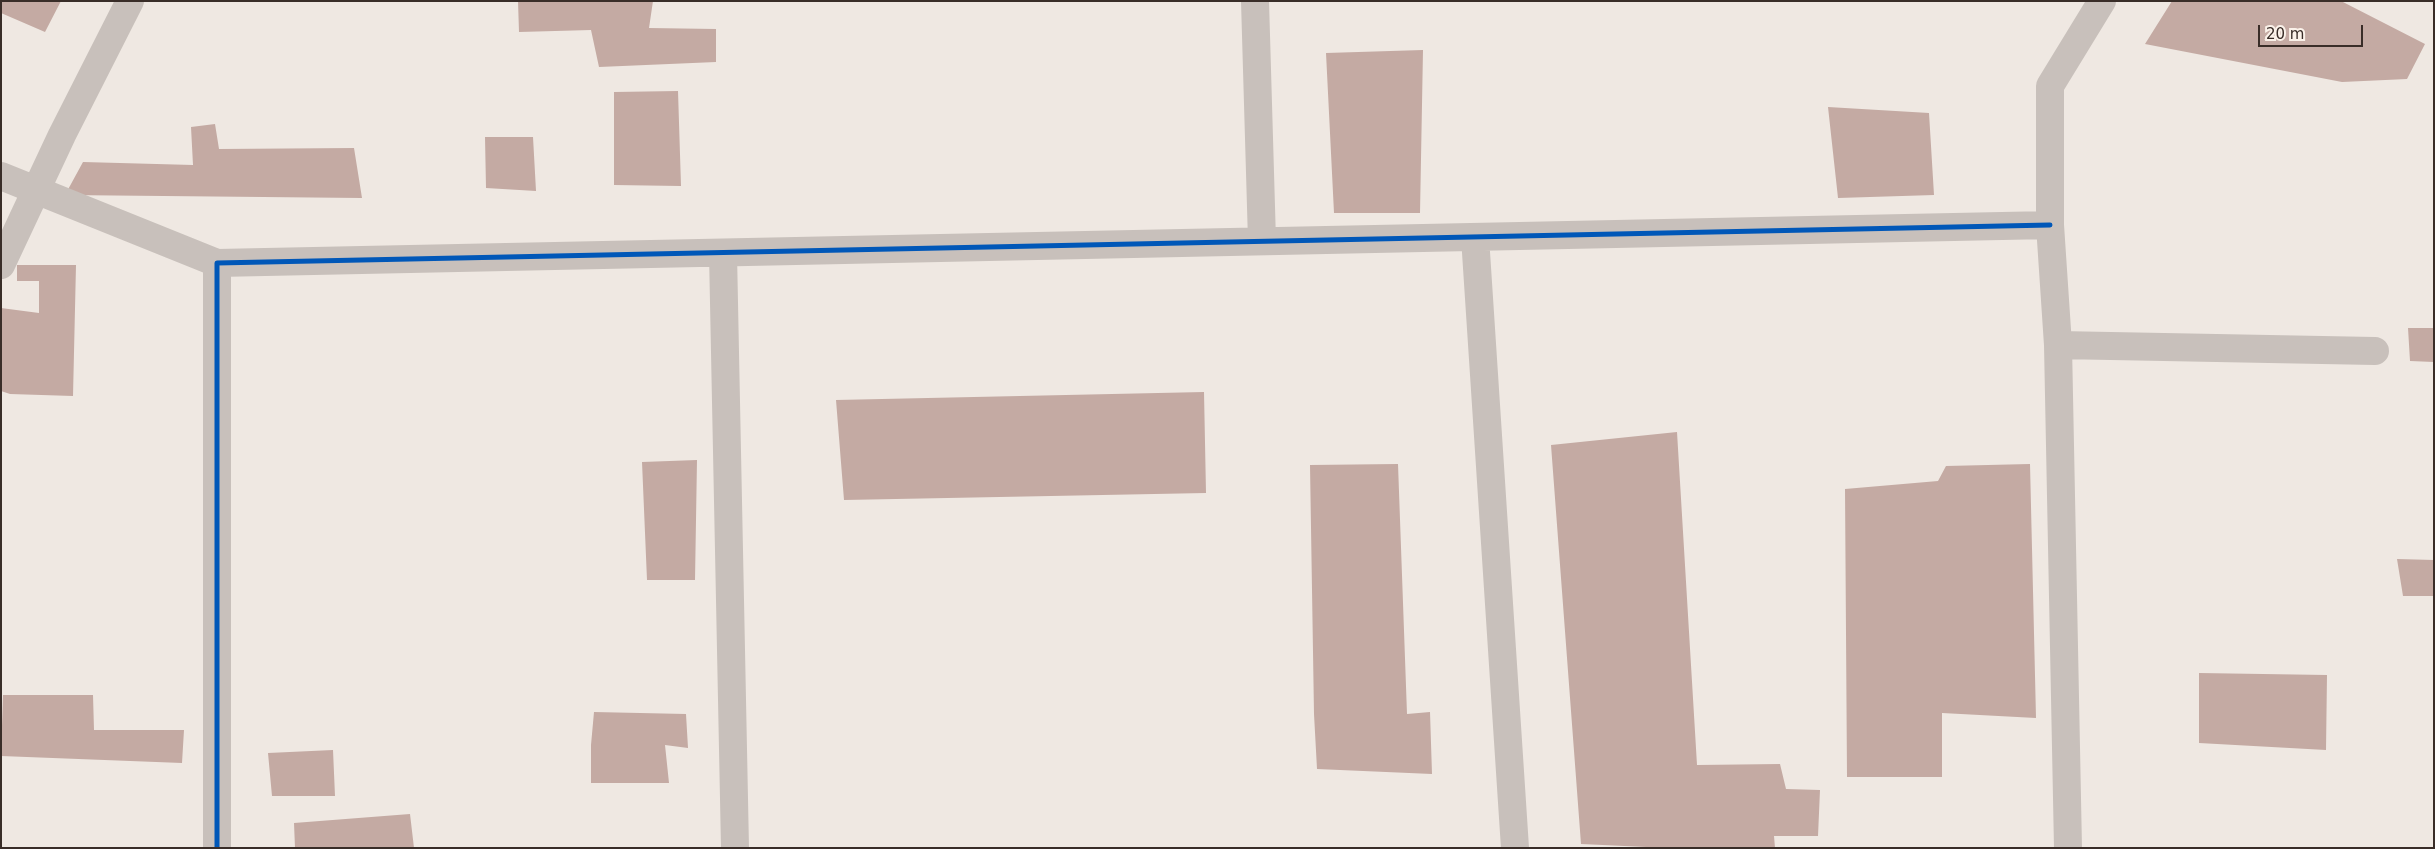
<!DOCTYPE html>
<style>
body{margin:0}
#map{position:relative;width:2435px;height:849px;overflow:hidden;background:#efe8e2;font-family:"DejaVu Sans",sans-serif}
canvas{display:block}
.frame{position:absolute;inset:0;border:2px solid #392d28;pointer-events:none}
.scale{position:absolute;left:2258px;top:25px;width:105px;height:22px;box-sizing:border-box;border:2px solid #392d28;border-top:0;padding-left:6px;font-size:15px;line-height:18px;white-space:nowrap;color:#392d28;-webkit-text-stroke:4px #fbf2ea;paint-order:stroke}
</style>
<div id="map">
<canvas width="2435" height="849"></canvas>
<div class="frame"></div>
<div class="scale">20 m</div>
</div>
<script>
const g = document.querySelector('canvas').getContext('2d');
g.lineJoin = 'round';
function fill(path, color) {
  g.fillStyle = color;
  g.fill(path, 'evenodd');
}
function toPath(rows) {
  const path = new Path2D();
  for (const r of rows) {
    path.moveTo(r[0], r[1]);
    for (let i = 2; i < r.length; i += 2) path.lineTo(r[i], r[i + 1]);
  }
  return path;
}
function strokePath(path, color, width, dash) {
  g.strokeStyle = color;
  g.lineWidth = width;
  g.lineCap = dash ? 'butt' : 'round';
  g.setLineDash(dash || []);
  g.stroke(path);
}
const building = toPath([
 [1,1,61,1,45,32,1,13],
 [518,1,653,1,649,28,716,29,716,62,599,67,591,30,519,32],
 [2172,1,2341,1,2425,44,2407,79,2342,82,2145,44],
 [1423,50,1420,213,1334,213,1326,53],
 [678,91,681,186,614,185,614,92],
 [1828,107,1929,113,1934,195,1838,198],
 [215,124,219,149,354,148,362,198,65,195,83,162,193,165,191,127],
 [485,137,533,137,536,191,486,188],
 [17,265,76,265,73,396,10,394,1,391,1,308,39,313,39,281,17,281],
 [2408,328,2434,328,2434,362,2410,361],
 [1204,392,1206,493,844,500,836,400],
 [1677,432,1697,765,1780,764,1786,789,1820,790,1818,836,1774,836,1775,848,1668,848,1581,844,1551,445],
 [697,460,695,580,647,580,642,462],
 [1398,464,1407,714,1430,712,1432,774,1317,769,1314,714,1310,465],
 [2030,464,2036,718,1942,713,1942,777,1847,777,1845,489,1938,481,1946,466],
 [2397,559,2434,560,2434,596,2403,596],
 [2199,673,2327,675,2326,750,2199,743],
 [3,695,93,695,94,730,184,730,182,763,1,756],
 [594,712,686,714,688,748,665,745,669,783,591,783,591,745],
 [333,750,335,796,272,796,268,753],
 [410,814,414,848,295,848,294,823]
]);
const minor = toPath([
 [1255,1,1262,241],
 [1,176,217,263],
 [1475,237,1515,848],
 [723,253,735,848],
 [1,265,62,135,130,1],
 [2058,345,2375,351],
 [217,848,217,263,2050,225],
 [2068,848,2058,345,2050,225,2050,86,2102,1]
]);
const cycleway = toPath([
 [217,848,217,263,2050,225]
]);
fill(building, '#c4aaa3');
strokePath(minor, '#c8c0bb', 28);
strokePath(cycleway, '#0057b8', 5);
</script>
